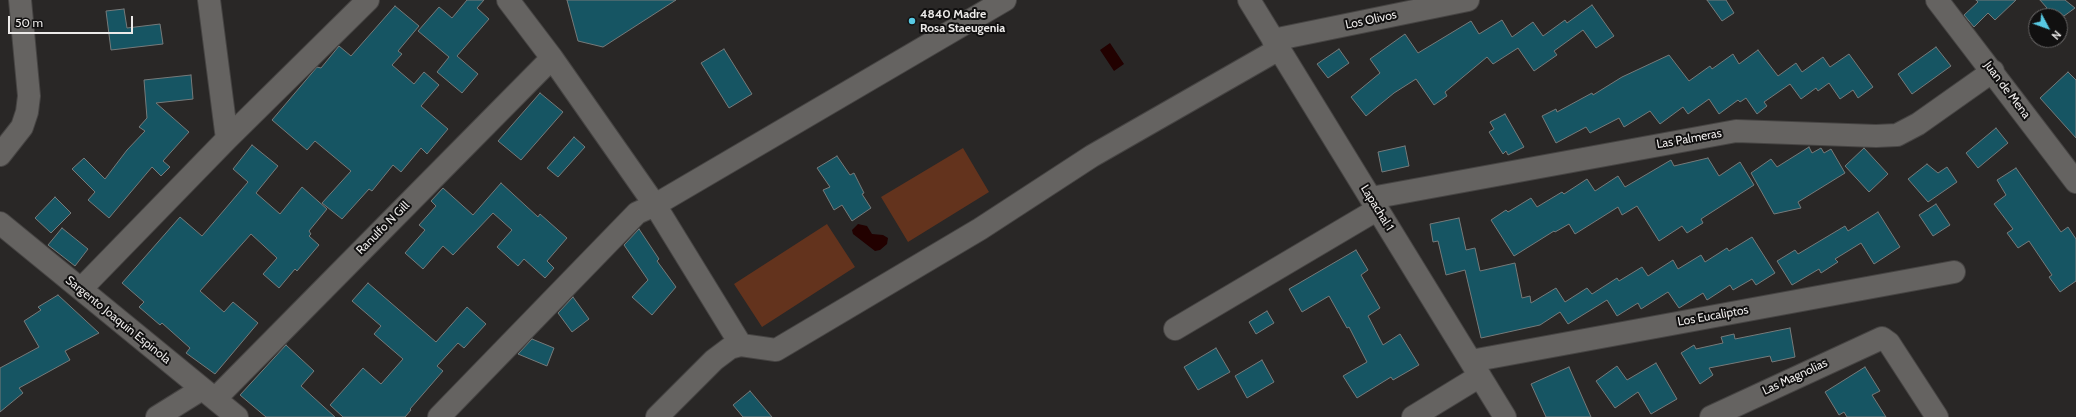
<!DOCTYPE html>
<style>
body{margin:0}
#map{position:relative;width:2076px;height:417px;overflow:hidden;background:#292726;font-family:Cabin,sans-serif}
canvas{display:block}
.north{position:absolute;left:2028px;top:8px;width:40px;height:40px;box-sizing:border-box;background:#111010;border:1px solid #696767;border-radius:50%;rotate:131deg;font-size:11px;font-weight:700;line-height:16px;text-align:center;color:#eceae9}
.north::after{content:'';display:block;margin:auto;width:14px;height:18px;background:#58c9e3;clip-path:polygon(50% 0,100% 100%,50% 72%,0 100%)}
.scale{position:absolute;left:8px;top:16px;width:125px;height:18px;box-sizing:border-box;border:2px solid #eceae9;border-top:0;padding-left:5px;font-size:12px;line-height:14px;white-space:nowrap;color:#eceae9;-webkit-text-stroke:3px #111010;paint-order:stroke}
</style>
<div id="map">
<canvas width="2076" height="417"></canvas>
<div class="north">N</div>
<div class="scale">50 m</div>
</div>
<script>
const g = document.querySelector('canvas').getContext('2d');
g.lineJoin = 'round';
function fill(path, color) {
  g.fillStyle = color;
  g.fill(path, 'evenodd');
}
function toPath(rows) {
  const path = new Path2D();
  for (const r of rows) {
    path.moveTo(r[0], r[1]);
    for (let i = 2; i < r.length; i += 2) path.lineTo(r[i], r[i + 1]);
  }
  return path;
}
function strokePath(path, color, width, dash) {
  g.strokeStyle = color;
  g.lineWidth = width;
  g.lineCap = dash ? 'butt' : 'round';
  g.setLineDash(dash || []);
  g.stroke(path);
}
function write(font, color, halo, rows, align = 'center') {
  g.font = font + ' Cabin,sans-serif';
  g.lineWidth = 4;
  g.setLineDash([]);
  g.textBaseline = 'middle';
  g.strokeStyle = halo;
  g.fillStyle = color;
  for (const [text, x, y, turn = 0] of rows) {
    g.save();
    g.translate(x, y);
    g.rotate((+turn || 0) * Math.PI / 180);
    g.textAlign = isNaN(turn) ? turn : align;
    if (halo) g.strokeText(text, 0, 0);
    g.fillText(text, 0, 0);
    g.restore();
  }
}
const green = toPath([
 [963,148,989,192,908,242,881,197],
 [827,224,855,267,762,327,734,284]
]);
const water = toPath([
 [1110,43,1124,64,1114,71,1100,50],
 [858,224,867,226,872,234,883,235,888,238,887,244,880,250,875,251,853,234,852,230]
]);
const building = toPath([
 [467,0,484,0,477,8,489,19,457,56,478,74,462,93,437,72,449,57,418,31,439,7,452,18,467,0],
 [567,0,676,0,603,47,578,41,567,0],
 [1707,0,1726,0,1734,13,1722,21,1707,0],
 [1976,0,2016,0,1995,20,1988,13,1974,27,1964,15,1978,2,1976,0],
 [2040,0,2065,0,2075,8,2064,16,2036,16,2047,8,2040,0],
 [1592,5,1614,36,1596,48,1583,30,1554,51,1557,55,1534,71,1518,48,1493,64,1487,57,1445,92,1447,96,1434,105,1416,79,1394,93,1366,116,1351,97,1380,73,1370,59,1405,34,1418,53,1471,21,1479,34,1502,20,1512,37,1533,22,1543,36,1565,20,1567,23,1592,5],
 [395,6,419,26,398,51,402,54,392,65,414,84,424,72,439,85,421,106,448,129,427,154,421,148,401,172,393,165,372,191,369,189,342,219,322,203,351,171,315,141,307,150,272,120,317,67,321,68,339,46,351,56,395,6],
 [124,9,127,28,160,24,163,44,111,50,106,11,124,9],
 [1936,47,1951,66,1912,94,1898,74,1936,47],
 [724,49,752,94,729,108,701,63,724,49],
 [1339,49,1349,63,1328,78,1317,64,1339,49],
 [1758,50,1778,76,1796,63,1802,72,1823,57,1830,67,1849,54,1873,87,1858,98,1853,90,1840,99,1829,83,1818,91,1816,88,1801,99,1790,84,1764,102,1767,106,1757,114,1746,98,1740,102,1738,100,1719,114,1709,99,1688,114,1683,107,1660,124,1650,111,1624,127,1619,118,1590,133,1586,127,1556,143,1542,116,1556,109,1557,112,1592,93,1593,95,1622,77,1669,55,1689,81,1710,66,1712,69,1733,54,1739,64,1758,50],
 [2068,72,2076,80,2076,138,2040,98,2068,72],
 [191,75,193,99,156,103,189,132,163,161,170,167,161,176,152,167,109,218,88,200,95,192,72,169,84,158,105,179,127,150,145,131,139,127,147,118,144,80,191,75],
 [540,93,563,112,521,160,498,141,540,93],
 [1505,114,1524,147,1508,155,1506,151,1503,154,1489,132,1494,129,1490,122,1505,114],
 [1996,128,2008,143,1978,168,1966,153,1996,128],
 [574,137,585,147,558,177,547,168,574,137],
 [252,145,278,166,256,193,280,214,302,187,327,209,309,231,311,234,309,236,319,245,297,271,295,269,279,288,263,274,277,258,251,234,200,291,224,312,233,302,258,323,215,374,186,353,190,348,162,323,160,325,139,307,144,302,122,283,180,217,202,236,248,182,233,169,252,145],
 [1405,146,1409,166,1382,172,1378,152,1405,146],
 [1809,147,1812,153,1821,148,1824,153,1831,149,1845,173,1798,202,1801,208,1774,214,1751,173,1771,159,1777,167,1809,147],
 [1864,148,1888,174,1869,192,1845,166,1864,148],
 [837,156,850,175,854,173,864,193,862,194,871,208,852,221,842,205,834,210,823,190,830,187,817,168,837,156],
 [1708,158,1719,176,1740,162,1754,185,1701,219,1703,223,1687,233,1682,226,1659,241,1637,206,1622,215,1618,207,1575,234,1569,224,1555,232,1554,231,1514,256,1491,220,1506,210,1508,212,1531,198,1537,207,1562,192,1564,194,1587,179,1595,191,1618,176,1625,187,1671,160,1674,166,1708,158],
 [1927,164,1938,173,1947,167,1957,182,1928,202,1908,179,1927,164],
 [2016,168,2061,232,2068,227,2076,239,2076,281,2060,292,2049,277,2052,275,2029,241,2018,248,2007,233,2013,229,1994,204,2006,195,1997,180,2016,168],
 [501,183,538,217,540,214,567,238,547,261,554,268,545,278,524,259,518,266,497,247,512,230,493,213,453,255,443,246,423,269,405,253,425,230,419,225,436,206,431,201,443,188,473,215,501,183],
 [55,197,71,213,51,233,35,218,55,197],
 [1936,204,1950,225,1933,236,1919,215,1936,204],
 [1878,212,1900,247,1874,264,1861,243,1835,259,1838,262,1821,273,1819,269,1792,285,1777,261,1795,250,1798,254,1845,226,1848,231,1878,212],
 [1459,218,1466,250,1475,248,1480,271,1515,263,1522,298,1530,296,1531,303,1556,288,1565,302,1587,288,1592,294,1617,278,1619,281,1642,267,1648,276,1673,260,1678,269,1701,255,1705,262,1727,248,1729,251,1752,237,1775,273,1756,285,1752,279,1733,290,1730,285,1707,300,1703,293,1679,308,1668,292,1641,309,1638,303,1617,316,1607,300,1568,324,1560,312,1540,325,1481,338,1465,270,1446,275,1438,241,1433,242,1430,224,1459,218],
 [62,228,88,249,75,266,48,245,62,228],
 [639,229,659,259,657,261,676,287,652,315,632,297,648,280,624,245,639,229],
 [1356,250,1368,270,1361,275,1380,308,1368,316,1383,345,1400,334,1419,365,1393,380,1391,377,1357,398,1343,376,1367,362,1349,327,1347,328,1329,296,1302,312,1289,289,1356,250],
 [368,283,436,342,467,307,486,324,464,348,458,343,437,366,443,371,410,409,411,410,405,417,343,417,330,405,363,368,381,384,403,359,374,334,381,326,352,301,368,283],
 [58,295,99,333,65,351,70,360,19,388,23,393,0,412,0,368,39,347,24,321,41,310,38,307,58,295],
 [573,297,589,319,572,332,558,313,573,297],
 [1267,311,1274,323,1256,334,1249,322,1267,311],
 [1790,328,1795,357,1772,362,1770,356,1709,368,1713,375,1700,384,1681,353,1694,345,1696,349,1723,343,1721,337,1734,334,1735,339,1790,328],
 [532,339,554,348,547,366,518,354,532,339],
 [286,345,314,371,301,386,335,417,266,417,240,395,286,345],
 [1216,348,1230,372,1198,390,1184,367,1216,348],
 [1262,360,1274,382,1247,398,1235,376,1262,360],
 [1656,363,1677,399,1651,414,1638,392,1615,408,1596,381,1617,366,1627,380,1656,363],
 [1569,367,1591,417,1546,417,1531,384,1569,367],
 [1865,367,1880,391,1872,395,1886,417,1847,417,1844,412,1839,415,1825,392,1865,367],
 [750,391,772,417,743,417,733,405,750,391]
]);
const minor = toPath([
 [209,0,227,139],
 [508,0,552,58,655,205,741,345],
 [1249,0,1505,417],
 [1937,0,2076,182],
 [1273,40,1468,0],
 [0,155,22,127,27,112,29,96,20,0],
 [1371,198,1736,131,1876,136,1897,135,1918,124,1993,71],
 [0,223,237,417],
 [81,289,227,139,368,0],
 [1175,329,1378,209],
 [1471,361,1954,272],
 [215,399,552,58],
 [157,417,202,389],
 [439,417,637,213,655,205,1005,0],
 [657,417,714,360,730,348,741,345,776,350,980,229,1092,156,1279,49],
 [1413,417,1480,376],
 [1711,417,1882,338,1889,343,1937,417]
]);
const markers = [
 [912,21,4,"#58c9e3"]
];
const poiNames = [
 ["4840 Madre",920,14],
 ["Rosa Staeugenia",920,28]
];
const streetNames = [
 ["Los Olivos",1371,20,-12],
 ["Juan de Mena",2007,90,53],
 ["Las Palmeras",1689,139,-10],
 ["Lapachal 1",1377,208,58],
 ["Ranulfo N Gill",383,228,-45],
 ["Los Eucaliptos",1713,316,-10],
 ["Sargento Joaquin Espinola",118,320,39],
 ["Las Magnolias",1795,377,-25]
];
fill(green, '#63331d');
fill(water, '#220100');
fill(building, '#165563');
strokePath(building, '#767a7a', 1);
strokePath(minor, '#464443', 24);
strokePath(minor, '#656361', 22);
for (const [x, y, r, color] of markers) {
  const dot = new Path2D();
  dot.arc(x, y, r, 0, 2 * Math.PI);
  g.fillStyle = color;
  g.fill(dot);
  strokePath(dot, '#111010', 1.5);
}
write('bold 12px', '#eceae9', '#111010', poiNames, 'left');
write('12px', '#eceae9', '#111010', streetNames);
</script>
